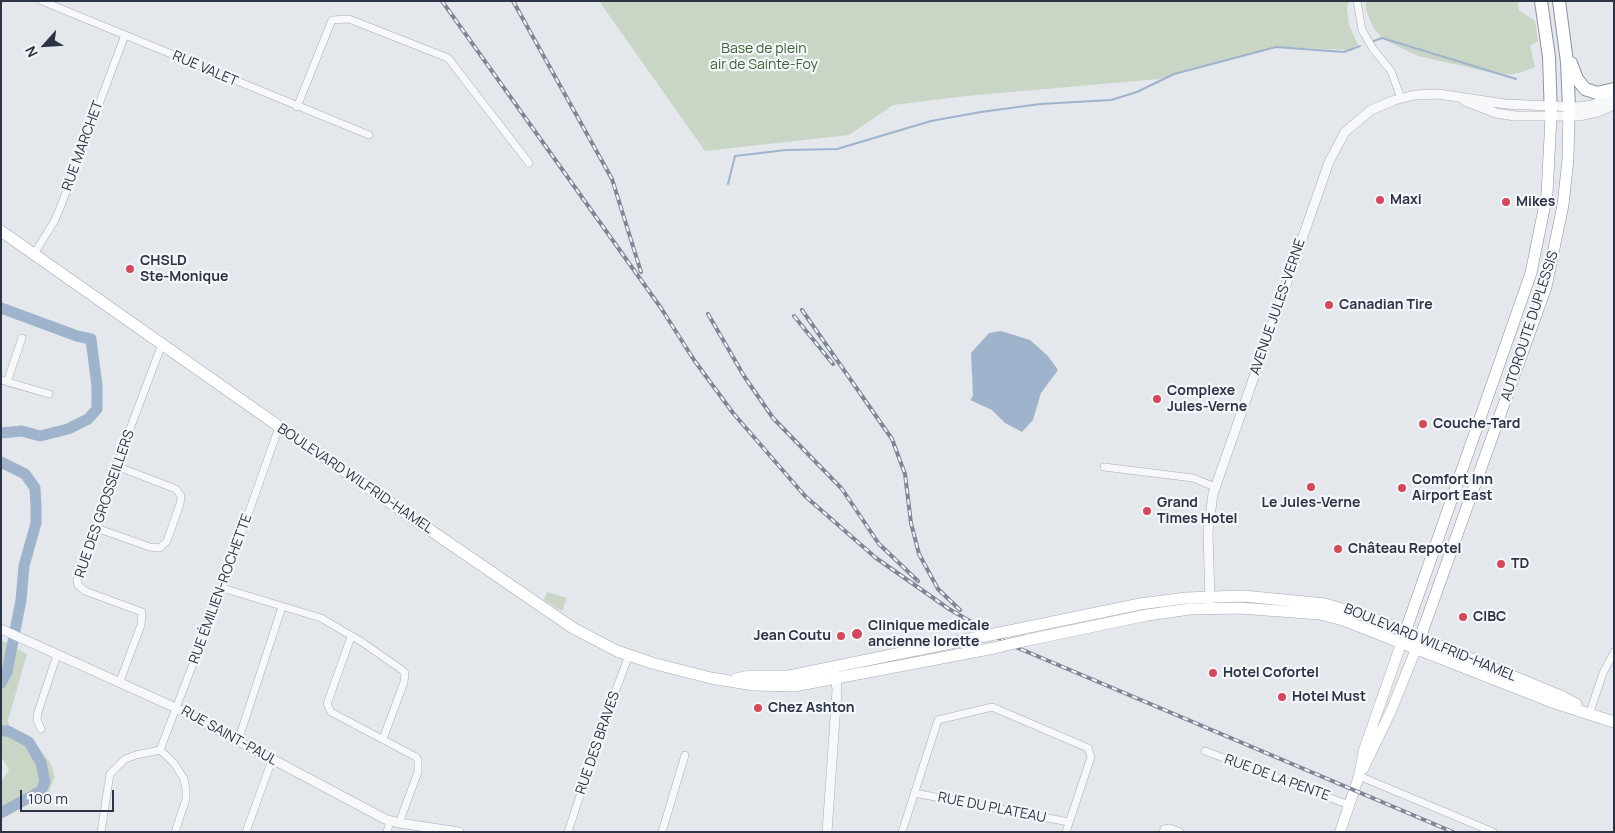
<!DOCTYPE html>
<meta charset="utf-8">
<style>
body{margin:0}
#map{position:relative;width:1615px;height:833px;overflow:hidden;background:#e4e7ec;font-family:Manrope,sans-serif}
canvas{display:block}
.frame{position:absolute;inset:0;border:2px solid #2b3445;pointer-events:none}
.north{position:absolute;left:20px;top:20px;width:50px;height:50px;-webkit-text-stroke:4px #f4f6f9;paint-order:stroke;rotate:244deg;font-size:14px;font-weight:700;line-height:20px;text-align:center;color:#2b3445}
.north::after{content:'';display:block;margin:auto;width:18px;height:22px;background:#2b3445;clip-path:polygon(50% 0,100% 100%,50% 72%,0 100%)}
.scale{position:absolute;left:20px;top:790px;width:94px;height:22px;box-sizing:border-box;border:2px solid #2b3445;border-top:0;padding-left:6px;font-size:15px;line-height:18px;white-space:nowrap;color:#2b3445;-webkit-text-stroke:4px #f4f6f9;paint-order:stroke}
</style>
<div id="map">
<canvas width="1615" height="833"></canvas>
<div class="frame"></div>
<div class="north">N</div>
<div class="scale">100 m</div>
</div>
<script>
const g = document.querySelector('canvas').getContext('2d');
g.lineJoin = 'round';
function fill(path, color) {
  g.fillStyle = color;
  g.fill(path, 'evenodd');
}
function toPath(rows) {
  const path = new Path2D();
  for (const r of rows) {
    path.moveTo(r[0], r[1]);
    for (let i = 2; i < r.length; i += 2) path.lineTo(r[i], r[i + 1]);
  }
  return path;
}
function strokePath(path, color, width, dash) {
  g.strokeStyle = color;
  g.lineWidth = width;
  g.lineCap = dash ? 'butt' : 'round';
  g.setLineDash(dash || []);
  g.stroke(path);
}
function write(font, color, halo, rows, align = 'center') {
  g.font = font + ' Manrope,sans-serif';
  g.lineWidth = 4.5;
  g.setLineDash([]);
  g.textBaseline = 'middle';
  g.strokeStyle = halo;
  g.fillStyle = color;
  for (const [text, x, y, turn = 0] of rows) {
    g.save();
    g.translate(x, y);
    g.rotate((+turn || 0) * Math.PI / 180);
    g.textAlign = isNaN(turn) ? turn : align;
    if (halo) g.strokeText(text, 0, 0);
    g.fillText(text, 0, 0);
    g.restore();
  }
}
const green = toPath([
 [599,1,1349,1,1347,9,1349,25,1358,45,1349,50,1279,47,1159,79,966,96,893,105,849,135,705,151],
 [1365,1,1518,1,1519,10,1535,21,1538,41,1530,46,1535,67,1519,73,1502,75,1418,56,1383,39,1373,27,1367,12],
 [547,592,567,598,562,611,544,600],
 [1,640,27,654,8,720,10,730,39,748,51,764,55,777,47,796,4,816,1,821,1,782,9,770,1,756]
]);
const water = toPath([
 [1001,331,1030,340,1048,356,1058,370,1041,393,1033,420,1022,432,1005,423,992,410,970,400,973,396,971,353,989,333]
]);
const stream = toPath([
 [1371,42,1382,38,1516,79],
 [728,184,735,156,786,150,837,149,931,121,981,112,1040,104,1111,100,1137,92,1174,74,1276,47,1344,52,1360,46]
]);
const river = toPath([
 [1,308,77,336,91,339,97,386,97,409,88,419,68,429,40,436,22,431,1,433],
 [1,462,25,474,35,488,36,506,36,523,24,566,21,600,7,672,1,683],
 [1,731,8,731,29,742,41,763,45,782,41,791,1,813]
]);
const minor = toPath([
 [42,1,369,135],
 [1357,1,1362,30,1373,49,1391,71,1401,98],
 [297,107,332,20,349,19,448,58,529,163],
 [34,254,55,220,62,203,125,35],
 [1,380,49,394],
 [7,382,22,338],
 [1104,467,1193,478,1215,487],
 [96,528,150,547,160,548,167,541,180,504,181,496,176,489,116,466],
 [222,588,321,618,362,642,402,670,405,673,404,682,383,739],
 [351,637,327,704,331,712,416,757,418,760,418,772,399,823],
 [120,681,141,625,142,612,85,591,78,585,77,580,116,466,162,344],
 [1590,712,1603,673,1614,652],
 [41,729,37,720,38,712,57,655],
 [238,741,282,607],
 [160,750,222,588,279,427],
 [1205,751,1349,805],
 [1359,776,1493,832],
 [914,793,1069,822],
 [101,832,110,774,125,759,136,755,160,750,174,763,184,779,186,790,186,799,175,832],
 [246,832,272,760],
 [387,832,390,821],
 [568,832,605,719,629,655],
 [662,832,685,755],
 [902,832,938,720,992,707,1088,748,1091,757,1066,832],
 [1163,832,1164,829,1170,828,1180,832]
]);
const tertiary = toPath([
 [1465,101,1496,113,1515,116,1579,116,1597,112,1614,105],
 [1210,602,1208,532,1213,494,1329,162,1345,132,1371,110,1395,100,1415,95,1438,94,1505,104,1576,107,1593,105,1614,95],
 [1,629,176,708,385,819,399,823,459,832],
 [827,832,837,690,835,673]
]);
const secondary = toPath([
 [1363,769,1391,711,1416,649],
 [1340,832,1359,776,1364,750,1401,644]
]);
const primary = toPath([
 [1,231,277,425,573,628,617,651,652,663,711,678,754,685,794,686,994,648],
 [1024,628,1140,604,1186,598,1243,596,1325,604,1375,619,1563,697,1576,704],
 [1028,640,1147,615,1190,609,1240,608,1320,614,1343,620,1552,702,1614,722],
 [736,679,750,676,789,676,975,638]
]);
const trunk = toPath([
 [1401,644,1531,273,1547,194,1551,117],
 [1416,649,1546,287,1563,205,1568,159,1569,107]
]);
const motorway = toPath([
 [1541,1,1549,57,1551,117],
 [1559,1,1567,62,1569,107],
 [1571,63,1577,79,1585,89,1597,93,1614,89]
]);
const rail = toPath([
 [442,1,661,308,694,360,733,413,805,496,876,558,949,609,1011,645,1453,832],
 [513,1,612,179,641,272],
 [802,310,892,439,905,474,911,523,919,554,938,589,960,610],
 [708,314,744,376,773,418,842,489,879,544,918,581],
 [794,316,833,364]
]);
const primaryBridge = toPath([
 [975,638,1024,628],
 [994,648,1028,640]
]);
const markers = [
 [1380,200,5,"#d1495b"],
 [1506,202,5,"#d1495b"],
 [130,269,5,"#d1495b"],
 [1329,305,5,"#d1495b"],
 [1157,399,5,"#d1495b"],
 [1423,424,5,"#d1495b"],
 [1311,487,5,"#d1495b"],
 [1402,488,5,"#d1495b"],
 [1147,511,5,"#d1495b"],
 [1338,549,5,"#d1495b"],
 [1501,564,5,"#d1495b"],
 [1463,617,5,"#d1495b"],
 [857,634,6,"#d1495b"],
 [841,636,5,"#d1495b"],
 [1213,673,5,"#d1495b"],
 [1282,697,5,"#d1495b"],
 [758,708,5,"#d1495b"]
];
const parkNames = [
 ["Base de plein",764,49],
 ["air de Sainte-Foy",764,65]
];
const streetNames = [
 ["RUE VALET",205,69,23],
 ["RUE MARCHET",83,146,-70],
 ["AVENUE JULES-VERNE",1278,307,-71],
 ["AUTOROUTE DUPLESSIS",1530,326,-72],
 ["BOULEVARD WILFRID-HAMEL",355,479,34],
 ["RUE DES GROSSEILLERS",105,504,-71],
 ["RUE ÉMILIEN-ROCHETTE",221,589,-70],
 ["BOULEVARD WILFRID-HAMEL",1430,643,22],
 ["RUE SAINT-PAUL",229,736,29],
 ["RUE DES BRAVES",598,743,-71],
 ["RUE DE LA PENTE",1277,778,20],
 ["RUE DU PLATEAU",992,808,11]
];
const poiNames = [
 ["Maxi",1390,200],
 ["Mikes",1516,202],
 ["CHSLD",140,261],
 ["Ste-Monique",140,277],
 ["Canadian Tire",1339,305],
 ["Complexe",1167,391],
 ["Jules-Verne",1167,407],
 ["Couche-Tard",1433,424],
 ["Comfort Inn",1412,480],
 ["Airport East",1412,496],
 ["Grand",1157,503],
 ["Times Hotel",1157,519],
 ["Le Jules-Verne",1311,503,"center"],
 ["Château Repotel",1348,549],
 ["TD",1511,564],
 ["CIBC",1473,617],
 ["Clinique medicale",868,626],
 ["ancienne lorette",868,642],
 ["Jean Coutu",831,636,"right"],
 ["Hotel Cofortel",1223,673],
 ["Hotel Must",1292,697],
 ["Chez Ashton",768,708]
];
fill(green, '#c9d6c5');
fill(water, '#9fb4cc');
strokePath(stream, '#9fb4cc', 2);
strokePath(river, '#9fb4cc', 11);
strokePath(minor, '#a9aeb7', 8);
strokePath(tertiary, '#a9aeb7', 10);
strokePath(secondary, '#a9aeb7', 11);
strokePath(primary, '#a3abb8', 12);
strokePath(trunk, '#8b94a3', 12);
strokePath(motorway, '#8b94a3', 14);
strokePath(minor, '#f7f8fa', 7);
strokePath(tertiary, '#f7f8fa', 9);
strokePath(secondary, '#fff', 10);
strokePath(primary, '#fff', 11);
strokePath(trunk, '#fff', 11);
strokePath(motorway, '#fff', 12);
strokePath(rail, '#7d8696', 4);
strokePath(rail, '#f4f6f9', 2, [5.5]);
strokePath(primaryBridge, '#a3abb8', 12, []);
strokePath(primaryBridge, '#fff', 11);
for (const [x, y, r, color] of markers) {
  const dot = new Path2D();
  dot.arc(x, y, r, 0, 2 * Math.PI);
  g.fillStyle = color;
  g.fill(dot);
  strokePath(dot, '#f4f6f9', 2);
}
write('14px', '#3f6138', '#f4f6f9', parkNames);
write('14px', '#2b3445', '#f4f6f9', streetNames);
write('bold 14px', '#2b3445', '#f4f6f9', poiNames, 'left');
</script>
